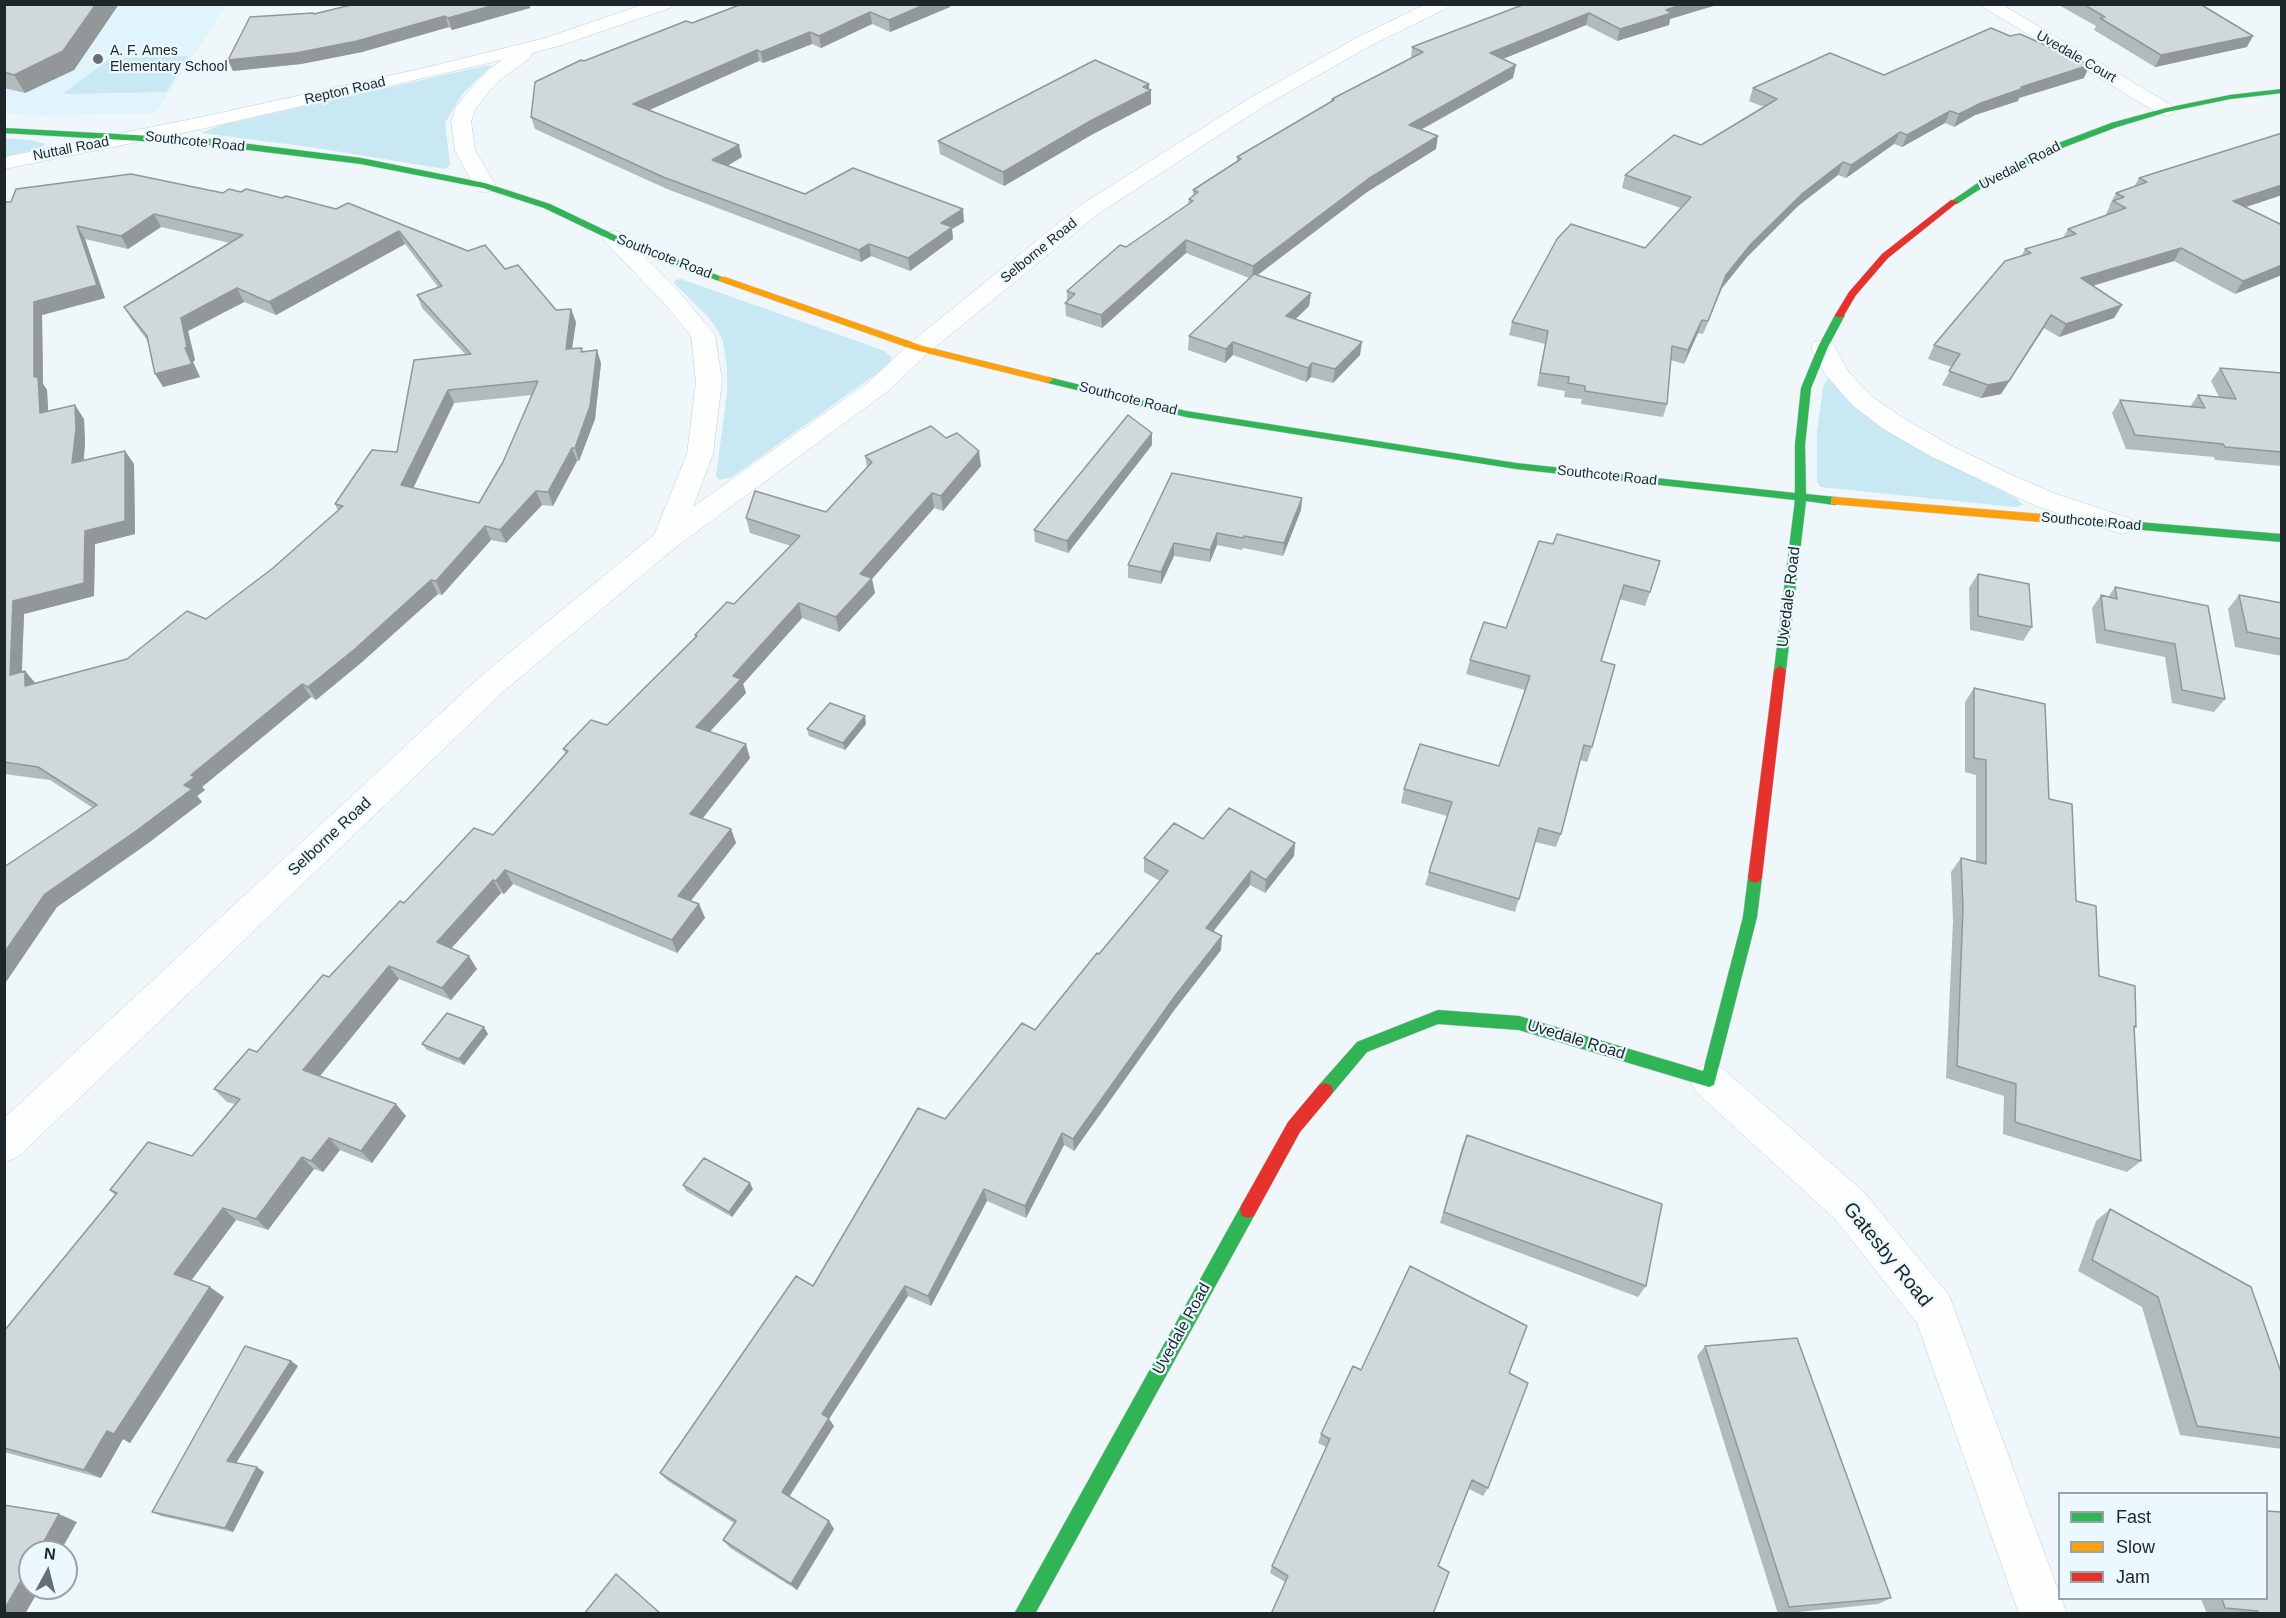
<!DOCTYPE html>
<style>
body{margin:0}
#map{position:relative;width:2286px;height:1618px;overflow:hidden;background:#eff7fa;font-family:Helvetica,sans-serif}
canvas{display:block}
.frame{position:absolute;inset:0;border:6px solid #1e2629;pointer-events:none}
.legend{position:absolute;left:2058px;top:1492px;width:210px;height:108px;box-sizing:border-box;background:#ebf8fe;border:2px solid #99a4a9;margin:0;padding:8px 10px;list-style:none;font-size:18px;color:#1e2629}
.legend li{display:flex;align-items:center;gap:12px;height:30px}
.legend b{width:30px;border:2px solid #99a4a9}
.north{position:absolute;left:18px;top:1540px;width:60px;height:60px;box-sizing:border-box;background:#ebf8fe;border:2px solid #99a4a9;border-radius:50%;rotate:7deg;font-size:16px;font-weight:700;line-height:24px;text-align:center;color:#1e2629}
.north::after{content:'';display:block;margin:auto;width:21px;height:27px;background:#676f72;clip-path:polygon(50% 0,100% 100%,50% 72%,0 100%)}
</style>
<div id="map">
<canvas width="2286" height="1618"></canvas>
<div class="frame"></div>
<ul class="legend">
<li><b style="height:8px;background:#30b455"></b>Fast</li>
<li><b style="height:8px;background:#ff9f0a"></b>Slow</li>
<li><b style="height:8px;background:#e5322d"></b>Jam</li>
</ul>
<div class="north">N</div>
</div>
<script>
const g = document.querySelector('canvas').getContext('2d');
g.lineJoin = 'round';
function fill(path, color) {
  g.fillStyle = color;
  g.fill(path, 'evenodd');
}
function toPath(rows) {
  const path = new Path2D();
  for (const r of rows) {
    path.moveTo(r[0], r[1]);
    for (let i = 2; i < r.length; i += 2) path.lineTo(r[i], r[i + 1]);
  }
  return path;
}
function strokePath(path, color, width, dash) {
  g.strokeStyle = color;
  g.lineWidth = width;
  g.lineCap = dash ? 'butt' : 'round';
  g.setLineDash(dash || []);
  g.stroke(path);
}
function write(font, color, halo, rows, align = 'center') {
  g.font = font + ' Helvetica,sans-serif';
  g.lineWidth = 4.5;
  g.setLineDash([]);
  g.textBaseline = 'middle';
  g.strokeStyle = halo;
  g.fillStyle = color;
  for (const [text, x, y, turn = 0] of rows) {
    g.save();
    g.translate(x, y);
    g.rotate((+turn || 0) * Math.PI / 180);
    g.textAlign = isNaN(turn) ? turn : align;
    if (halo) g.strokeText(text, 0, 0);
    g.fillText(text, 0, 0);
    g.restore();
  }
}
const built = toPath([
 [5,5,226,5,156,113,44,116,5,114]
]);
const green = toPath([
 [188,56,166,92,62,94,111,58],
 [489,65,491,66,463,93,445,123,450,165,445,169,310,147,201,133,221,125],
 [4,138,30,140,46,144,40,148,5,157],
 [681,279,885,351,891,357,890,364,732,477,719,480,716,476,727,393,727,367,723,342,717,329,708,317,674,283,675,280],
 [1828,378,1937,458,2016,498,2023,505,2015,507,1820,487,1817,482,1817,431,1823,387]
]);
const street = toPath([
 [645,4,673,4,670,8,559,46,532,53,530,58,501,79,487,94,476,108,471,121,475,150,496,186,493,191,485,192,477,191,474,186,455,150,451,121,456,107,473,86,487,71,502,60,197,130,4,169,4,157,197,118,424,68,545,38,645,4],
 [1426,4,1450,4,1447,8,1370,46,1264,106,1098,214,928,353,888,391,676,547,504,691,18,1157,4,1162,4,1118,482,675,654,535,687,454,696,381,691,336,664,303,606,243,603,238,606,233,614,231,622,233,680,293,715,335,722,381,713,454,693,507,870,381,910,343,1082,204,1250,98,1356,38,1426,4],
 [1978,4,2001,4,2173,106,2176,110,2173,114,2166,116,2159,114,1978,4],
 [1823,340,1832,342,1848,371,1871,396,1903,418,1948,444,2014,476,2056,494,2132,519,2136,525,2132,531,2122,534,2036,506,1930,456,1885,430,1853,406,1825,374,1811,347,1814,342,1823,340],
 [1709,1063,1722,1068,1864,1192,1949,1295,2067,1614,2019,1614,1917,1323,1836,1220,1696,1092,1690,1080,1696,1068,1709,1063]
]);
const fast = toPath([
 [2282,89,2282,93,2230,99,2167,112,2117,127,2054,151,1991,182,1957,204,1950,202,1985,178,2048,147,2111,123,2166,108,2230,95,2282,89],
 [4,128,209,139,361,158,485,183,550,204,617,236,727,279,719,281,611,240,544,208,483,188,361,164,209,145,4,133,4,128],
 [1840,312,1845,315,1828,347,1811,388,1805,445,1806,494,1835,497,1841,501,1835,505,1806,501,1786,670,1780,674,1774,670,1795,500,1516,469,1186,417,1044,382,1043,380,1048,377,1186,411,1516,463,1795,493,1795,445,1801,388,1818,347,1835,315,1840,312],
 [2065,516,2282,534,2282,542,2061,523,2059,520,2065,516],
 [1755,871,1760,873,1762,877,1757,917,1714,1085,1709,1087,1519,1030,1438,1024,1367,1052,1331,1095,1325,1097,1319,1095,1317,1090,1319,1085,1357,1042,1438,1010,1519,1016,1703,1071,1743,917,1748,877,1750,873,1755,871],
 [1248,1202,1254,1204,1256,1210,1254,1216,1035,1614,1014,1614,1242,1204,1248,1202]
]);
const slow = toPath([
 [719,277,725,277,923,346,1052,378,1053,380,1048,383,915,350,719,281,719,277],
 [1835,497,2065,516,2071,520,2065,524,1831,504,1831,498,1835,497]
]);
const jam = toPath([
 [1951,200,1958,202,1888,258,1856,295,1843,317,1837,317,1835,315,1849,292,1882,254,1951,200],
 [1780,666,1786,670,1762,877,1760,881,1755,883,1750,881,1748,877,1774,670,1780,666],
 [1325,1083,1331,1085,1333,1090,1331,1095,1300,1132,1254,1216,1248,1218,1242,1216,1240,1210,1242,1204,1288,1122,1319,1085,1325,1083]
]);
const wall = toPath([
 [4,4,119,4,74,70,25,93,4,88],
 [1525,4,1720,4,1670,19,1669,25,1617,41,1586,25,1503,59,1513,78,1421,130,1436,149,1367,192,1258,275,1311,293,1309,306,1296,319,1360,355,1333,383,1311,377,1306,382,1233,355,1225,363,1188,350,1189,336,1249,278,1186,253,1102,328,1066,316,1065,303,1067,301,1067,291,1126,247,1188,204,1189,199,1193,196,1193,190,1237,161,1237,157,1331,102,1332,99,1411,58,1412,47],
 [2057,4,2200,4,2247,47,2155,67,2094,30,2096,26],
 [530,6,530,8,452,30,449,27,362,52,301,64,233,71,228,60,314,14],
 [950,7,890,32,872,24,821,48,812,44,763,63,759,61,649,110,742,157,727,166,805,194,964,222,952,229,953,239,910,271,871,256,861,262,667,189,535,129,531,117,584,61,692,23],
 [1884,75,2084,78,2019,98,2018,101,1975,115,1954,127,1945,123,1902,147,1894,144,1846,178,1838,175,1798,206,1747,257,1722,288,1703,334,1698,333,1684,364,1671,360,1667,404,1663,417,1581,404,1582,399,1564,397,1565,391,1537,386,1545,344,1509,335,1512,322,1645,248,1681,208,1622,188,1625,175,1701,145,1764,107,1749,101,1753,88],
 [1149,84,1149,89,1151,90,1151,104,1093,134,1004,186,940,154,938,141],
 [2282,133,2282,195,2245,207,2282,225,2235,294,2174,261,2093,286,2122,305,2114,318,2059,337,2044,328,2001,394,1981,398,1942,385,1952,367,1928,359,1934,345,2021,257,2025,249,2063,238,2068,229,2107,215,2106,214,2110,206,2109,206,2116,193,2134,187,2139,178],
 [241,192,282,198,336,209,505,269,556,310,576,322,572,348,583,351,601,363,595,419,579,461,577,461,553,506,542,505,506,543,491,540,442,595,438,594,362,662,316,700,311,697,202,787,205,790,197,796,202,802,147,844,57,907,93,808,50,780,4,774,4,202],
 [161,227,230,243,124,307,132,320,147,340,163,387,200,377,193,362,195,360,188,331,244,302,276,315,405,244,438,287,417,295,422,308,465,354,397,452,335,504,338,511,273,568,206,619,127,659,35,683,25,671,22,672,24,614,94,596,95,544,135,534,134,464,125,451,84,460,85,443,84,419,48,411,47,390,43,384,42,315,105,298,85,239,128,249],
 [532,395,503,462,479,503,413,488,454,403],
 [2220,368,2282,373,2282,466,2215,460,2214,457,2126,449,2112,413,2120,400,2190,407,2198,395,2219,397,2211,381],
 [1152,445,1068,553,1035,542,1034,530],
 [865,456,981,466,943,511,934,508,872,579,875,593,839,632,802,618,743,684,746,693,710,731,750,758,702,819,731,829,736,843,691,901,699,904,705,918,677,953,513,884,504,894,501,893,451,949,477,969,451,1000,399,979,320,1076,406,1116,372,1163,340,1150,323,1172,314,1169,268,1230,236,1220,191,1280,224,1297,130,1443,123,1439,101,1478,4,1452,4,1331,115,1195,110,1190,192,1156,235,1104,227,1102,214,1089,257,1052,329,977,404,903,493,835,566,754,563,749,607,725,695,637,695,635,734,604,791,546,750,533,746,518,826,512,867,468],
 [1172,473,1302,498,1301,510,1283,556,1243,548,1242,550,1217,545,1210,562,1174,556,1161,584,1128,578,1128,565],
 [1539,541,1650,592,1645,606,1619,599,1601,661,1592,747,1587,762,1580,760,1561,834,1556,847,1535,842,1515,912,1425,885,1447,816,1401,803,1404,789,1499,766,1525,690,1466,674,1470,660,1506,628],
 [1978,574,2032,627,2023,641,1970,630,1969,588],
 [2115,587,2208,606,2225,699,2214,712,2172,703,2165,657,2096,643,2092,608,2101,595,2108,597],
 [2239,595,2282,603,2282,656,2235,647,2228,609],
 [1974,688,2049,799,2076,901,2099,976,2136,1027,2134,1029,2141,1161,2127,1172,2003,1134,2004,1096,1946,1078,1953,921,1951,872,1961,858,1976,862,1976,775,1965,772,1965,702],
 [866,724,845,750,809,736,807,729],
 [1203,839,1295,843,1294,856,1265,893,1250,885,1213,932,1221,950,1175,1009,1074,1151,1064,1145,1026,1218,987,1201,931,1306,908,1296,829,1419,834,1426,789,1497,829,1521,834,1529,797,1590,730,1548,723,1540,734,1523,668,1481,660,1473,813,1286,945,1119,1035,1030,1160,881,1144,872,1144,858],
 [488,1034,464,1065,427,1050,422,1044],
 [1467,1135,1646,1286,1638,1297,1440,1223,1462,1147],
 [683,1185,753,1189,732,1217,686,1191],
 [2110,1209,2282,1375,2282,1449,2180,1435,2142,1307,2078,1271,2096,1221],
 [1705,1346,1891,1598,1878,1604,1778,1614,1697,1356],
 [291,1361,298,1366,236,1463,264,1472,233,1532,161,1516,152,1512],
 [1361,1370,1509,1373,1488,1488,1483,1496,1469,1489,1438,1566,1285,1582,1270,1573,1272,1566,1326,1447,1318,1443,1321,1434],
 [2201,1599,2266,1599,2282,1614,2207,1614]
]);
const shadedWall = toPath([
 [96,4,119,4,74,70,25,93,14,75],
 [498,4,534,4,530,6,530,8,452,30,448,18],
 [926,4,950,4,950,7,890,32,889,20],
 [1683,4,1720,4,1670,19,1669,25,1617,41,1620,29,1666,10],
 [870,12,872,24,821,48,819,36],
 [1589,13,1586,25,1488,65,1490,53],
 [445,16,449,27,362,52,301,64,233,71,228,60],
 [810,32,812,44,763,63,761,52],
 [2253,36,2247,47,2155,67,2161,55],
 [757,50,759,61,636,116,633,104],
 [1516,65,1513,78,1407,137,1409,125],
 [2090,65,2084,78,2019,98,2018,101,1975,115,1954,127,1959,114,1981,103,2021,87],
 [1149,84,1149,91,1151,90,1151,104,1093,134,1004,186,1003,172],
 [1950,111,1945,123,1902,147,1907,135],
 [1900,132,1894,144,1846,178,1851,165],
 [1438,136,1436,149,1367,192,1252,279,1253,266,1368,179],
 [739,145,742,157,715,173,712,160],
 [1843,162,1838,175,1798,206,1747,257,1722,288,1703,334,1726,275,1751,244,1803,193],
 [2282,185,2282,195,2225,214,2233,201],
 [963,209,964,222,952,229,953,239,910,271,908,258,941,223],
 [154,214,161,227,128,249,121,236],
 [77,226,85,239,105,298,42,315,43,384,47,390,49,427,40,413,34,377,34,302],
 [399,231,405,244,276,315,269,302],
 [1186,240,1186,253,1102,328,1101,315],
 [869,244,871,256,861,262,859,250],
 [2181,248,2174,261,2074,291,2081,278],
 [2282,265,2282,275,2235,294,2243,281],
 [237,288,244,302,188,331,195,360,193,362,200,377,163,387,155,374,185,348,181,318],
 [1311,293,1309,306,1285,329,1286,316],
 [2122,305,2114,318,2059,337,2066,324],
 [571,309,576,322,570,362,566,349],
 [2051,315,2044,328,2001,394,1981,398,1988,385],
 [1702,320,1698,333,1684,364,1688,350],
 [1233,342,1233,355,1225,363,1226,349],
 [1362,342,1360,355,1333,383,1335,369],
 [597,350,601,363,595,419,579,461,575,448],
 [1312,363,1311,377,1306,382,1308,368],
 [448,390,454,403,408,499,401,485],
 [75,405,84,419,85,443,82,476,72,463],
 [1152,433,1152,445,1068,553,1067,541],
 [572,448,577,461,553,506,548,492],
 [125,451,134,464,135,534,95,544,94,596,24,614,21,688,10,675,13,601,85,531],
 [979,451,981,466,943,511,941,496],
 [536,491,542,505,506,543,500,530],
 [932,493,934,508,872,579,875,593,839,632,836,617,860,574],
 [1302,498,1301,510,1283,556,1284,543],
 [485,526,491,540,442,595,436,581],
 [1217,533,1217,545,1210,562,1210,550],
 [1174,543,1174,556,1161,584,1161,572],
 [431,580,438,594,362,662,316,700,308,687],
 [799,603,802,618,743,684,746,693,701,741,696,727,733,676],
 [25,671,36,684,25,686],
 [302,684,311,697,202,787,205,790,197,796,202,802,147,844,57,907,4,985,4,953,45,894,184,785,191,775],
 [865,716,866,724,845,750,843,743],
 [746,744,750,758,695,828,690,814],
 [731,829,736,843,684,909,678,896],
 [1295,843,1294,856,1265,893,1266,880],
 [505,870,513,884,504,894,496,881],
 [1251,871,1250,885,1205,941,1206,928],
 [493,880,501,893,445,955,437,942],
 [699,904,705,918,677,953,672,940],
 [1222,936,1221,950,1175,1009,1074,1151,1073,1139,1175,996],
 [469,956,477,969,451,1000,442,988],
 [389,966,399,979,315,1082,303,1070],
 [484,1027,488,1034,464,1065,459,1059],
 [396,1104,406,1116,372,1163,361,1151],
 [1062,1133,1064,1145,1026,1218,1025,1206],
 [329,1138,340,1150,323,1172,311,1161],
 [302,1157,314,1169,268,1230,256,1219],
 [750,1183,753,1189,732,1217,729,1212],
 [984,1189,987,1201,931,1306,928,1296],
 [223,1208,236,1220,188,1285,174,1274],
 [905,1286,908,1296,829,1419,834,1426,787,1500,782,1492,822,1414],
 [210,1287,224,1297,130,1443,123,1439,101,1478,84,1470,107,1431],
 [291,1361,298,1366,234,1466,227,1461],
 [257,1467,264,1472,233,1532,225,1528],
 [59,1514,77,1522,60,1552,38,1552],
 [829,1521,834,1529,797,1590,791,1584],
 [30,1565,30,1588,40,1588,25,1614,4,1614,4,1610]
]);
const building = toPath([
 [4,4,96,4,63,51,14,75,4,72,4,4],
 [355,4,498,4,448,18,445,16,357,41,296,53,228,60,250,17,313,13,314,14,355,4],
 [742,4,926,4,889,20,870,12,819,36,810,32,761,52,757,50,633,104,739,145,712,160,805,194,853,168,963,209,941,223,952,227,908,258,869,244,859,250,663,177,531,117,535,82,581,60,584,61,686,21,692,23,742,4],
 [1525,4,1683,4,1666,10,1672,13,1620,29,1589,13,1490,53,1516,65,1409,125,1438,136,1368,179,1253,266,1186,240,1101,315,1065,303,1075,294,1067,291,1120,245,1126,247,1193,201,1189,199,1198,192,1193,190,1241,159,1237,157,1334,100,1332,99,1423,52,1412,47,1525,4],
 [2083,4,2200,4,2253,36,2161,55,2100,18,2105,17,2083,4],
 [1991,28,2010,36,2020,34,2090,65,2021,87,2024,88,1981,103,1959,114,1950,111,1907,135,1900,132,1851,165,1843,162,1803,193,1751,244,1726,275,1708,321,1702,320,1688,350,1672,346,1667,404,1585,391,1585,386,1568,383,1569,377,1540,373,1548,331,1512,322,1557,239,1571,224,1645,248,1691,197,1625,175,1674,135,1701,145,1777,99,1753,88,1830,53,1884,75,1991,28],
 [1095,60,1149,84,1143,87,1151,90,1092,120,1003,172,938,141,1095,60],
 [2282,133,2282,185,2233,201,2282,225,2282,265,2243,281,2181,248,2081,278,2122,305,2066,324,2051,315,2009,381,1988,385,1949,371,1960,354,1934,345,2005,261,2031,253,2025,249,2076,234,2068,229,2126,208,2113,201,2124,197,2116,193,2147,182,2139,178,2282,133],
 [131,174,223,193,229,189,241,192,246,189,282,198,286,196,336,209,348,203,468,251,485,245,505,269,518,265,556,310,571,309,566,349,582,348,581,352,597,350,590,406,575,448,572,448,548,492,536,491,500,530,485,526,436,581,431,580,355,649,308,687,302,684,191,775,195,777,184,785,192,789,136,831,45,894,4,953,4,867,97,805,38,767,4,762,4,202,11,202,16,189,131,174],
 [154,214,243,235,124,307,147,336,155,374,192,364,185,348,187,347,181,318,237,288,269,302,399,231,442,286,417,295,471,354,414,360,397,452,372,450,335,504,343,506,273,568,206,619,187,611,127,659,25,686,25,671,10,675,13,601,84,583,85,531,125,521,125,451,72,463,76,429,75,405,40,413,38,377,34,377,34,302,97,285,77,226,121,236,154,214],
 [538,381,503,462,479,503,401,485,448,390,538,381],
 [1254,274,1311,293,1286,316,1362,342,1335,369,1312,363,1308,368,1233,342,1226,349,1189,336,1254,274],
 [2220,368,2282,373,2282,452,2225,447,2223,444,2135,435,2120,400,2205,408,2198,395,2236,399,2220,368],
 [1128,415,1152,433,1067,541,1034,530,1128,415],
 [931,426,946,438,957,433,979,451,941,496,932,493,860,574,872,578,836,617,799,603,733,676,741,679,696,727,746,744,690,814,731,829,678,896,699,904,672,940,505,870,496,881,493,880,437,942,469,956,442,988,389,966,303,1070,396,1104,361,1151,329,1138,311,1161,302,1157,256,1219,223,1208,174,1274,210,1287,114,1434,107,1431,84,1470,4,1448,4,1331,117,1193,110,1190,148,1142,192,1156,240,1099,214,1089,249,1049,257,1052,323,975,329,977,400,901,404,903,474,828,493,835,568,751,563,749,591,720,607,725,697,636,695,635,727,602,734,604,800,536,746,518,755,491,826,512,872,462,865,456,931,426],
 [1172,473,1302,498,1284,543,1244,536,1243,538,1217,533,1210,550,1174,543,1161,572,1128,565,1172,473],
 [1557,534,1660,561,1650,592,1624,585,1601,661,1615,665,1592,747,1584,745,1561,834,1539,828,1519,899,1429,872,1452,802,1404,789,1420,744,1499,766,1530,676,1470,660,1484,622,1506,628,1539,541,1553,544,1557,534],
 [1978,574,2029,584,2032,627,1978,616,1978,574],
 [2115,587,2208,606,2225,699,2182,690,2175,644,2105,630,2101,595,2117,599,2115,587],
 [2239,595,2282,603,2282,639,2247,632,2239,595],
 [1974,688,2045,704,2049,799,2072,804,2076,901,2096,906,2099,976,2135,986,2136,1027,2134,1026,2141,1161,2015,1122,2016,1084,1957,1066,1963,908,1961,858,1986,864,1986,760,1974,758,1974,688],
 [830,703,865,716,843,743,807,729,830,703],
 [1229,808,1295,843,1266,880,1251,871,1206,928,1222,936,1175,996,1073,1139,1062,1133,1025,1206,984,1189,928,1296,905,1286,822,1414,829,1418,782,1492,829,1521,791,1584,723,1540,736,1521,660,1473,796,1276,813,1286,918,1108,945,1119,1022,1023,1035,1030,1097,953,1099,954,1168,871,1144,858,1174,823,1203,839,1229,808],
 [447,1013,484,1027,459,1059,422,1044,447,1013],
 [1467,1135,1662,1204,1646,1286,1444,1212,1467,1135],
 [704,1158,750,1183,729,1212,683,1185,704,1158],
 [2110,1209,2251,1287,2282,1375,2282,1438,2197,1426,2158,1297,2092,1260,2110,1209],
 [1410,1266,1527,1326,1509,1373,1528,1383,1488,1488,1472,1480,1438,1566,1449,1572,1433,1614,1271,1614,1288,1576,1272,1566,1330,1439,1321,1434,1353,1366,1361,1370,1410,1266],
 [1797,1338,1891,1598,1789,1607,1705,1346,1797,1338],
 [245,1346,291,1361,227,1461,257,1467,225,1528,152,1512,245,1346],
 [4,1505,59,1514,38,1552,30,1552,30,1565,4,1610,4,1505],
 [2266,1511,2282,1512,2282,1614,2259,1614,2258,1611,2225,1608,2222,1599,2266,1599,2266,1511],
 [616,1574,661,1614,584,1614,616,1574]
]);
const markers = [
 [98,59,6,"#676f72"]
];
const farPoinames = [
 ["A. F. Ames",110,51],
 ["Elementary School",110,67]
];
const farStreetnames = [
 ["Uvedale Court",2076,57,30],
 ["Repton Road",345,91,-13],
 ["Southcote Road",195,142,6],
 ["Nuttall Road",71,149,-11],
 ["Uvedale Road",2020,166,-27],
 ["Selborne Road",1039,251,-39],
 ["Southcote Road",664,257,21],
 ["Southcote Road",1128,399,14],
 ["Southcote Road",1607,476,6],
 ["Southcote Road",2091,522,5]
];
const streetNames = [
 ["Uvedale Road",1789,597,-83],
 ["Selborne Road",330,837,-43],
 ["Uvedale Road",1576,1040,17],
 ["Uvedale Road",1182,1329,-61]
];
const nearStreetnames = [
 ["Gatesby Road",1887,1255,51]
];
fill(built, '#e0f4fc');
fill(green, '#c8e8f4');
strokePath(street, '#c5cccf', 1);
strokePath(fast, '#c5cccf', 1);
strokePath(slow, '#c5cccf', 1);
strokePath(jam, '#c5cccf', 1);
fill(street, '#fdfefe');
fill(fast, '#30b455');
fill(slow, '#ff9f0a');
fill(jam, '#e5322d');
fill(wall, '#b3babc');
fill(shadedWall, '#929799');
fill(building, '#d0d8db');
strokePath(building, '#929799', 1.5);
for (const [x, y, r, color] of markers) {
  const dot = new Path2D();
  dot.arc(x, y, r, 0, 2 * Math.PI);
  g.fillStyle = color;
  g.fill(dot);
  strokePath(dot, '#ebf8fe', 2);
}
write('14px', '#1e2629', '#ebf8fe', farPoinames, 'left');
write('14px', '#1e2629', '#ebf8fe', farStreetnames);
write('16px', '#1e2629', '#ebf8fe', streetNames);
write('20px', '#1e2629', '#ebf8fe', nearStreetnames);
</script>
